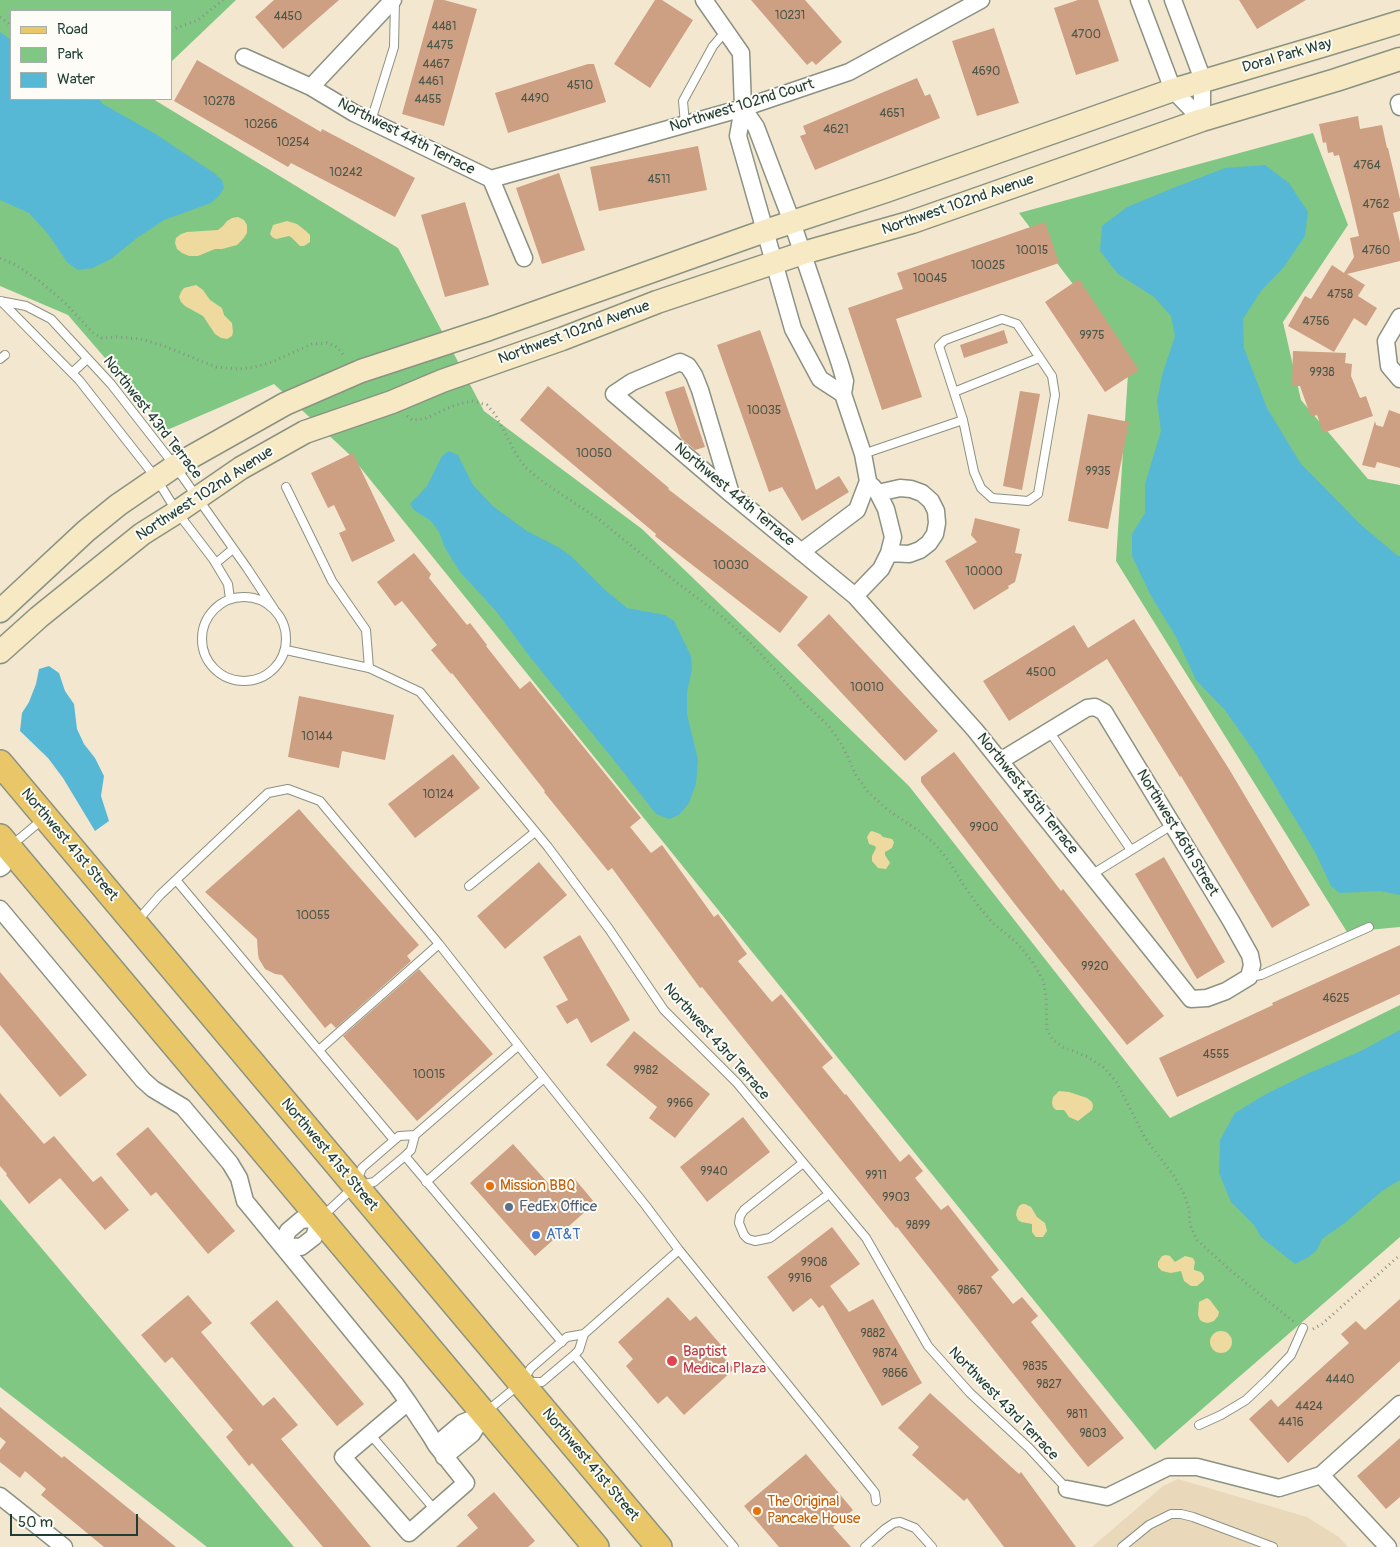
<!DOCTYPE html>
<style>
body{margin:0}
#map{position:relative;width:1400px;height:1547px;overflow:hidden;background:#f4e7cf;font-family:Pangolin,sans-serif}
canvas{display:block}
.legend{position:absolute;left:10px;top:10px;width:162px;height:90px;box-sizing:border-box;background:#fdfcf7;border:1px solid #a4b0a9;margin:0;padding:6px 9px;list-style:none;font-size:15px;color:#1f3d34}
.legend li{display:flex;align-items:center;gap:10px;height:25px}
.legend b{width:25px;border:1px solid #a4b0a9}
.scale{position:absolute;left:10px;top:1514px;width:128px;height:22px;box-sizing:border-box;border:2px solid #1f3d34;border-top:0;padding-left:6px;font-size:15px;line-height:18px;white-space:nowrap;color:#1f3d34;-webkit-text-stroke:4px #fdfcf7;paint-order:stroke}
</style>
<div id="map">
<canvas width="1400" height="1547"></canvas>
<ul class="legend">
<li><b style="height:6px;background:#e9c769"></b>Road</li>
<li><b style="height:14px;background:#80c783"></b>Park</li>
<li><b style="height:14px;background:#57b8d5"></b>Water</li>
</ul>
<div class="scale">50 m</div>
</div>
<script>
const g = document.querySelector('canvas').getContext('2d');
g.lineJoin = 'round';
function fill(path, color) {
  g.fillStyle = color;
  g.fill(path, 'evenodd');
}
function toPath(rows) {
  const path = new Path2D();
  for (const r of rows) {
    if (r.length === 3) {
      path.moveTo(r[0] + r[2], r[1]);
      path.arc(r[0], r[1], r[2], 0, 2 * Math.PI);
      continue;
    }
    path.moveTo(r[0], r[1]);
    for (let i = 2; i < r.length; i += 2) path.lineTo(r[i], r[i + 1]);
  }
  return path;
}
function strokePath(path, color, width, dash) {
  g.strokeStyle = color;
  g.lineWidth = width;
  g.lineCap = dash ? 'butt' : 'round';
  g.setLineDash(dash || []);
  g.stroke(path);
}
function write(font, color, halo, rows, align = 'center') {
  g.font = font + ' Pangolin,sans-serif';
  g.lineWidth = 4;
  g.setLineDash([]);
  g.textBaseline = 'middle';
  g.strokeStyle = halo;
  g.fillStyle = color;
  for (const [text, x, y, turn = 0] of rows) {
    g.save();
    g.translate(x, y);
    g.rotate((+turn || 0) * Math.PI / 180);
    g.textAlign = isNaN(turn) ? turn : align;
    if (halo) g.strokeText(text, 0, 0);
    g.fillText(text, 0, 0);
    g.restore();
  }
}
const built = toPath([
 [1178,1479,1307,1517,1339,1537,1348,1547,1092,1547,1163,1486]
]);
const green = toPath([
 [0,0,236,0,171,62,171,11,11,11,11,99,153,99,398,248,484,411,642,529,909,786,1170,1118,1400,1005,1400,1237,1155,1450,351,456,274,384,167,430,68,315,0,286],
 [1313,133,1348,225,1283,322,1301,400,1368,479,1400,485,1400,927,1347,932,1116,561,1129,358,1019,213],
 [0,1199,294,1547,207,1547,0,1387]
]);
const sand = toPath([
 [238,217,244,220,247,225,247,233,243,239,237,245,222,249,215,249,198,256,189,256,182,253,177,249,175,243,176,238,181,234,187,232,218,230,223,226,227,221,232,218],
 [287,221,297,224,306,231,310,235,310,242,304,246,300,246,292,238,289,236,276,239,272,237,270,234,273,225],
 [196,285,203,290,210,300,222,308,224,315,232,323,233,332,232,336,227,339,221,338,215,334,203,316,185,306,181,302,179,297,181,292,184,288],
 [872,831,880,834,883,837,892,839,894,842,892,848,885,852,885,855,890,863,886,869,878,868,872,861,872,856,876,848,875,846,869,844,867,837,870,832],
 [1059,1091,1069,1092,1087,1098,1092,1102,1093,1106,1092,1110,1078,1121,1069,1117,1064,1110,1056,1110,1053,1107,1052,1103,1053,1097],
 [1022,1204,1025,1204,1031,1207,1037,1217,1045,1223,1047,1231,1043,1237,1036,1237,1034,1235,1032,1232,1032,1224,1021,1222,1018,1220,1016,1215,1017,1210,1019,1206],
 [1166,1255,1170,1256,1175,1262,1185,1256,1193,1258,1195,1262,1194,1267,1194,1270,1201,1272,1204,1276,1204,1280,1197,1286,1191,1286,1184,1281,1181,1271,1171,1273,1162,1271,1158,1267,1158,1262,1162,1256],
 [1207,1298,1210,1300,1219,1312,1218,1316,1214,1321,1208,1323,1203,1322,1200,1320,1198,1315,1199,1302],
 [1221,1342,11]
]);
const water = toPath([
 [0,32,11,40,11,99,99,99,103,104,154,133,214,173,222,180,224,188,218,197,211,203,164,220,137,238,111,259,93,268,78,270,67,262,48,234,29,213,0,200],
 [1265,165,1289,183,1308,212,1305,236,1284,267,1261,291,1243,319,1244,348,1267,408,1301,464,1360,524,1398,556,1400,556,1400,895,1380,891,1340,893,1331,886,1315,852,1254,751,1224,709,1196,680,1176,637,1150,594,1132,556,1132,534,1145,513,1145,484,1161,431,1157,402,1162,375,1175,336,1171,316,1154,297,1118,274,1100,251,1102,226,1127,207,1173,188,1225,168],
 [449,451,458,455,473,485,494,507,527,531,558,547,571,556,604,589,627,608,665,615,674,621,691,656,692,670,687,692,687,714,698,760,696,784,689,803,679,815,669,819,656,814,613,759,530,657,496,611,460,572,445,548,439,532,431,521,414,510,410,504,427,486,442,456],
 [49,666,59,673,65,691,74,704,77,729,84,744,95,758,104,776,101,796,109,821,95,831,63,778,48,758,20,731,22,713,29,702,36,684,39,669],
 [1400,1030,1400,1180,1382,1191,1346,1222,1322,1239,1317,1250,1309,1257,1295,1264,1261,1237,1254,1225,1231,1202,1219,1173,1220,1140,1235,1113,1266,1094,1309,1073,1359,1052]
]);
const building = toPath([
 [274,0,339,0,283,49,255,17],
 [434,0,444,0,477,9,444,126,402,114],
 [655,0,662,0,693,20,650,88,614,64],
 [751,0,805,0,842,42,816,65,812,61,807,65],
 [1078,0,1098,0,1119,61,1076,75,1054,8],
 [1239,0,1306,0,1257,29],
 [994,28,1019,103,977,116,952,41],
 [197,60,321,132,322,129,415,178,395,217,291,163,288,167,174,101],
 [588,64,594,64,606,102,508,133,495,93],
 [917,78,925,96,930,94,940,118,815,170,800,136,806,134,803,126],
 [1358,116,1360,129,1382,125,1387,148,1388,148,1400,199,1400,211,1393,213,1400,242,1400,261,1347,274,1365,285,1358,296,1377,308,1366,326,1354,318,1334,352,1288,326,1305,296,1311,299,1332,265,1344,273,1354,257,1350,238,1359,236,1349,193,1339,155,1334,156,1333,152,1328,153,1326,142,1323,143,1319,124],
 [698,146,707,190,599,211,590,167],
 [559,173,585,250,542,264,516,188],
 [465,202,489,285,445,297,421,215],
 [1045,222,1059,263,896,319,922,397,882,410,848,308,903,289,897,273],
 [1079,279,1139,370,1105,392,1045,302],
 [760,330,816,490,839,476,849,492,802,521,782,487,769,492,717,345],
 [1004,330,1008,343,964,358,960,345],
 [1293,351,1346,353,1345,363,1352,364,1351,376,1360,398,1366,396,1373,416,1323,433,1317,415,1311,417,1300,386,1292,386],
 [548,386,669,488,668,489,808,597,780,633,655,536,656,534,520,420],
 [684,386,705,447,695,450,681,438,665,392],
 [1020,391,1040,394,1022,490,1003,486],
 [1389,410,1400,414,1400,468,1377,462,1375,468,1362,465,1375,421,1376,425,1383,427],
 [1088,414,1129,422,1108,529,1068,521],
 [353,453,395,541,352,562,339,533,346,530,334,505,328,508,311,473],
 [975,518,1020,529,1015,553,1022,554,1015,582,1008,586,1009,588,974,610,945,561,977,542,971,535],
 [414,553,431,574,429,578,467,625,470,623,487,645,486,646,520,689,530,681,641,818,630,827,651,853,662,845,714,917,718,914,747,954,738,961,772,1002,781,994,833,1058,822,1067,845,1095,846,1094,900,1162,909,1154,923,1171,915,1178,941,1210,948,1205,999,1270,991,1277,1013,1304,1022,1297,1038,1316,1031,1322,1124,1438,1088,1467,994,1350,897,1227,896,1228,802,1111,702,987,700,988,612,868,608,871,544,792,545,791,452,673,451,674,431,650,437,645,402,601,395,606,377,582],
 [829,614,938,731,905,761,797,645],
 [1134,619,1229,769,1310,905,1272,928,1181,776,1180,777,1107,659,1009,721,983,681,1074,625,1088,648],
 [299,696,394,715,385,760,342,751,339,768,288,757],
 [954,752,1061,891,1063,889,1164,1016,1127,1045,1014,903,921,782,921,777],
 [453,754,480,788,415,838,388,804],
 [299,809,419,945,407,956,411,961,336,1028,331,1023,325,1028,282,975,275,974,265,969,259,959,258,954,257,939,205,892],
 [1164,857,1225,962,1197,979,1135,874],
 [539,862,567,895,505,949,477,916],
 [580,935,630,1020,591,1043,577,1018,567,1024,556,1006,568,1000,543,957],
 [1400,945,1400,994,1177,1097,1159,1058,1273,1005,1272,1003],
 [419,969,493,1054,417,1121,343,1036],
 [0,972,87,1075,60,1097,0,1025],
 [634,1031,710,1094,675,1138,649,1118,657,1107,606,1065],
 [0,1093,44,1144,54,1136,93,1182,101,1176,129,1210,105,1230,60,1178,29,1204,6,1175,7,1174,0,1166],
 [743,1117,770,1152,707,1202,680,1167],
 [148,1127,235,1231,208,1254,156,1192,151,1196,116,1154],
 [513,1144,557,1193,574,1178,595,1203,535,1256,470,1183],
 [832,1227,860,1264,830,1286,849,1312,873,1299,922,1383,882,1406,823,1305,819,1308,811,1298,793,1312,767,1277],
 [188,1295,212,1323,201,1332,263,1406,274,1397,298,1425,281,1439,371,1547,323,1547,252,1463,249,1466,226,1437,233,1430,172,1357,165,1363,141,1335],
 [668,1297,690,1321,696,1316,721,1345,716,1349,734,1369,684,1415,667,1396,658,1404,626,1366,633,1359,618,1342],
 [1400,1299,1400,1361,1288,1463,1249,1419,1271,1399,1278,1407,1349,1343,1341,1334,1356,1321,1365,1330],
 [277,1300,364,1404,337,1426,250,1323],
 [930,1393,1019,1474,1021,1472,1076,1547,1004,1547,967,1498,964,1501,912,1455,919,1447,898,1428],
 [0,1407,62,1458,64,1456,176,1547,104,1547,41,1495,46,1489,25,1471,20,1478,0,1462,0,1450,6,1442,0,1437],
 [1400,1438,1400,1497,1386,1509,1357,1476],
 [806,1454,853,1510,833,1527,851,1547,779,1547,744,1506],
 [494,1492,535,1541,528,1547,456,1547,478,1528,467,1515]
]);
const path = toPath([
 [0,17,11,25],
 [171,30,198,20,223,0],
 [0,258,16,265,42,283,65,303,92,332,102,338,117,337,141,339,164,346,216,367,238,369,255,367,272,362,312,344,327,343,337,347,345,357],
 [407,416,412,420,424,419,455,405,472,401,487,405,495,414,516,454,525,467,543,482,597,518,676,582,724,618,750,642,803,702,828,725,842,745,856,775,868,792,888,810,919,831,936,845,950,863,965,887,979,907,994,924,1016,942,1032,961,1043,980,1046,997,1047,1030,1053,1040,1063,1047,1088,1057,1103,1067,1116,1081,1145,1138,1174,1176,1183,1192,1189,1208,1190,1225,1197,1240,1230,1270,1294,1322],
 [1313,1329,1322,1324,1400,1255]
]);
const lane = toPath([
 [371,121,394,47,395,0],
 [685,124,683,101,713,46,726,31],
 [0,301,26,306,51,319,111,384,175,466,247,568,274,609],
 [1,301,79,380,156,478,177,512,213,559,228,584,230,599],
 [1002,319,1017,324,1052,376,1055,395,1038,494,1028,501,992,498,981,488,974,472,963,420,939,346,945,340,1002,319],
 [0,359,5,355],
 [73,372,87,359],
 [954,392,1039,358],
 [863,454,963,420],
 [286,487,332,581,366,630,369,668],
 [216,563,233,549],
 [244,639,42],
 [286,650,369,668,420,692,548,847,609,929,664,1010,737,1083,866,1238,928,1346,970,1393,1029,1448,1067,1489],
 [1049,731,1131,850],
 [12,845,43,819],
 [1091,875,1172,825],
 [176,880,394,1140],
 [469,886,535,832],
 [138,920,160,895,268,793,288,789,320,801,439,944,544,1078,426,1182],
 [1249,977,1261,975,1369,927],
 [319,1050,439,944],
 [544,1078,646,1206,679,1250,872,1489,875,1493,876,1501],
 [405,1156,562,1342],
 [803,1163,744,1210,740,1216,739,1223,744,1235,748,1239,755,1241,770,1238,829,1194],
 [360,1185,374,1182,405,1156,411,1150,415,1135,518,1046],
 [323,1216,355,1186,362,1168,399,1136,415,1135],
 [574,1355,734,1547],
 [527,1382,542,1382,574,1355,579,1350,584,1334],
 [487,1411,521,1383,531,1368,567,1337,584,1334,679,1250],
 [1199,1425,1221,1415,1246,1400,1268,1379,1291,1355,1303,1328],
 [370,1434,435,1510],
 [865,1547,885,1529,894,1523,900,1522,915,1528,932,1547],
 [1122,1547,1149,1525,1171,1514,1181,1514,1193,1517,1273,1547]
]);
const street = toPath([
 [704,0,741,53,743,108,738,136,793,329,820,379,843,394],
 [1139,0,1173,90,1202,120],
 [1173,0,1200,72,1202,80,1202,120],
 [244,57,311,87,354,113,491,179,524,258],
 [311,87,393,0],
 [1399,103,1400,107],
 [743,108,756,127,792,222,840,364,845,381,843,394,863,454,868,481,857,510,801,552],
 [491,179,743,108,849,72,981,0],
 [1400,317,1386,341,1389,366,1400,379],
 [878,493,900,488,911,489,922,493,931,501,936,511,937,523,935,534,929,543,920,550,909,554,889,553],
 [731,494,700,390,694,375,688,366,680,362,632,382,614,394,731,494,855,596,975,730,1191,999,1207,998,1226,991,1249,977,1252,965,1250,955,1231,921,1104,712,1095,707,1087,708,1000,761],
 [855,596,881,569,889,553,893,537,886,509,878,493,872,486],
 [0,868,3,866,9,848],
 [0,909,143,1080,153,1089,183,1107,230,1163,239,1178,245,1201,250,1207,396,1385,408,1402,430,1435,436,1445,466,1483,409,1533,343,1457,408,1402],
 [320,1218,314,1237,301,1247,282,1246,288,1231,301,1220,320,1218],
 [436,1445,462,1423,484,1414],
 [444,1457,472,1434,484,1414],
 [1321,1475,1388,1547],
 [1067,1489,1107,1497,1168,1467,1197,1467,1279,1488,1321,1475,1400,1404],
 [0,1496,64,1547]
]);
const secondary = toPath([
 [0,611,86,531,118,505,175,466,285,404,361,371,489,329,765,231,886,191,1173,90,1325,45,1400,22],
 [0,652,39,617,142,534,177,512,241,468,305,432,392,402,442,381,562,339,657,302,803,253,912,222,1202,120,1336,80,1400,59]
]);
const primary = toPath([
 [0,763,659,1547],
 [0,837,596,1547]
]);
const markers = [
 [490,1186,5,"#e8710a"],
 [509,1207,5,"#5c6f8a"],
 [536,1235,5,"#3f7fe0"],
 [672,1361,6,"#e0444e"],
 [757,1511,5,"#e8710a"]
];
const numberNames = [
 ["10231",790,16],
 ["4450",288,17],
 ["4481",444,27],
 ["4700",1086,35],
 ["4475",440,46],
 ["4467",436,65],
 ["4690",986,72],
 ["4461",431,82],
 ["4510",580,86],
 ["4490",535,99],
 ["4455",428,100],
 ["10278",219,102],
 ["4651",892,114],
 ["10266",261,125],
 ["4621",836,130],
 ["10254",293,143],
 ["4764",1367,166],
 ["10242",346,173],
 ["4511",659,180],
 ["4762",1376,205],
 ["10015",1032,251],
 ["4760",1376,251],
 ["10025",988,266],
 ["10045",930,279],
 ["4758",1340,295],
 ["4756",1316,322],
 ["9975",1092,336],
 ["9938",1322,373],
 ["10035",764,411],
 ["10050",594,454],
 ["9935",1098,472],
 ["10030",731,566],
 ["10000",984,572],
 ["4500",1041,673],
 ["10010",867,688],
 ["10144",317,737],
 ["10124",438,795],
 ["9900",984,828],
 ["10055",313,916],
 ["9920",1095,967],
 ["4625",1336,999],
 ["4555",1216,1055],
 ["9982",646,1071],
 ["10015",429,1075],
 ["9966",680,1104],
 ["9940",714,1172],
 ["9911",876,1176],
 ["9903",896,1198],
 ["9899",918,1226],
 ["9908",814,1263],
 ["9916",800,1279],
 ["9867",970,1291],
 ["9882",873,1334],
 ["9874",885,1354],
 ["9835",1035,1367],
 ["9866",895,1374],
 ["4440",1340,1380],
 ["9827",1049,1385],
 ["4424",1309,1407],
 ["9811",1077,1415],
 ["4416",1291,1423],
 ["9803",1093,1434]
];
const streetNames = [
 ["Doral Park Way",1287,56,-16],
 ["Northwest 102nd Court",742,106,-17],
 ["Northwest 44th Terrace",406,137,27],
 ["Northwest 102nd Avenue",958,205,-19],
 ["Northwest 102nd Avenue",574,333,-20],
 ["Northwest 43rd Terrace",152,418,52],
 ["Northwest 102nd Avenue",205,494,-33],
 ["Northwest 44th Terrace",734,495,40],
 ["Northwest 45th Terrace",1027,794,51],
 ["Northwest 46th Street",1177,833,59],
 ["Northwest 41st Street",69,845,50],
 ["Northwest 43rd Terrace",716,1042,48],
 ["Northwest 41st Street",329,1155,50],
 ["Northwest 43rd Terrace",1003,1404,46],
 ["Northwest 41st Street",590,1465,50]
];
const foodNames = [
 ["Mission BBQ",500,1186],
 ["The Original",767,1502],
 ["Pancake House",767,1519]
];
const serviceNames = [
 ["FedEx Office",519,1207]
];
const shopNames = [
 ["AT&T",546,1235]
];
const healthNames = [
 ["Baptist",683,1352],
 ["Medical Plaza",683,1369]
];
fill(built, '#ead8ba');
fill(green, '#80c783');
fill(sand, '#eeda9e');
fill(water, '#57b8d5');
fill(building, '#cd9f83');
strokePath(lane, '#8a9282', 10);
strokePath(street, '#8a9282', 19);
strokePath(secondary, '#8a9282', 25);
strokePath(primary, '#8a9282', 28);
strokePath(path, '#8a9282', 3, [1, 4]);
strokePath(lane, '#fff', 8);
strokePath(street, '#fff', 16);
strokePath(secondary, '#f6e9c3', 22);
strokePath(primary, '#e9c769', 25);
for (const [x, y, r, color] of markers) {
  const dot = new Path2D();
  dot.arc(x, y, r, 0, 2 * Math.PI);
  g.fillStyle = color;
  g.fill(dot);
  strokePath(dot, '#fdfcf7', 2);
}
write('12px', '#4a5648', null, numberNames);
write('15px', '#1f3d34', '#fdfcf7', streetNames);
write('15px', '#c56008', '#fdfcf7', foodNames, 'left');
write('15px', '#4e5e75', '#fdfcf7', serviceNames, 'left');
write('15px', '#366cbe', '#fdfcf7', shopNames, 'left');
write('15px', '#be3a42', '#fdfcf7', healthNames, 'left');
</script>
